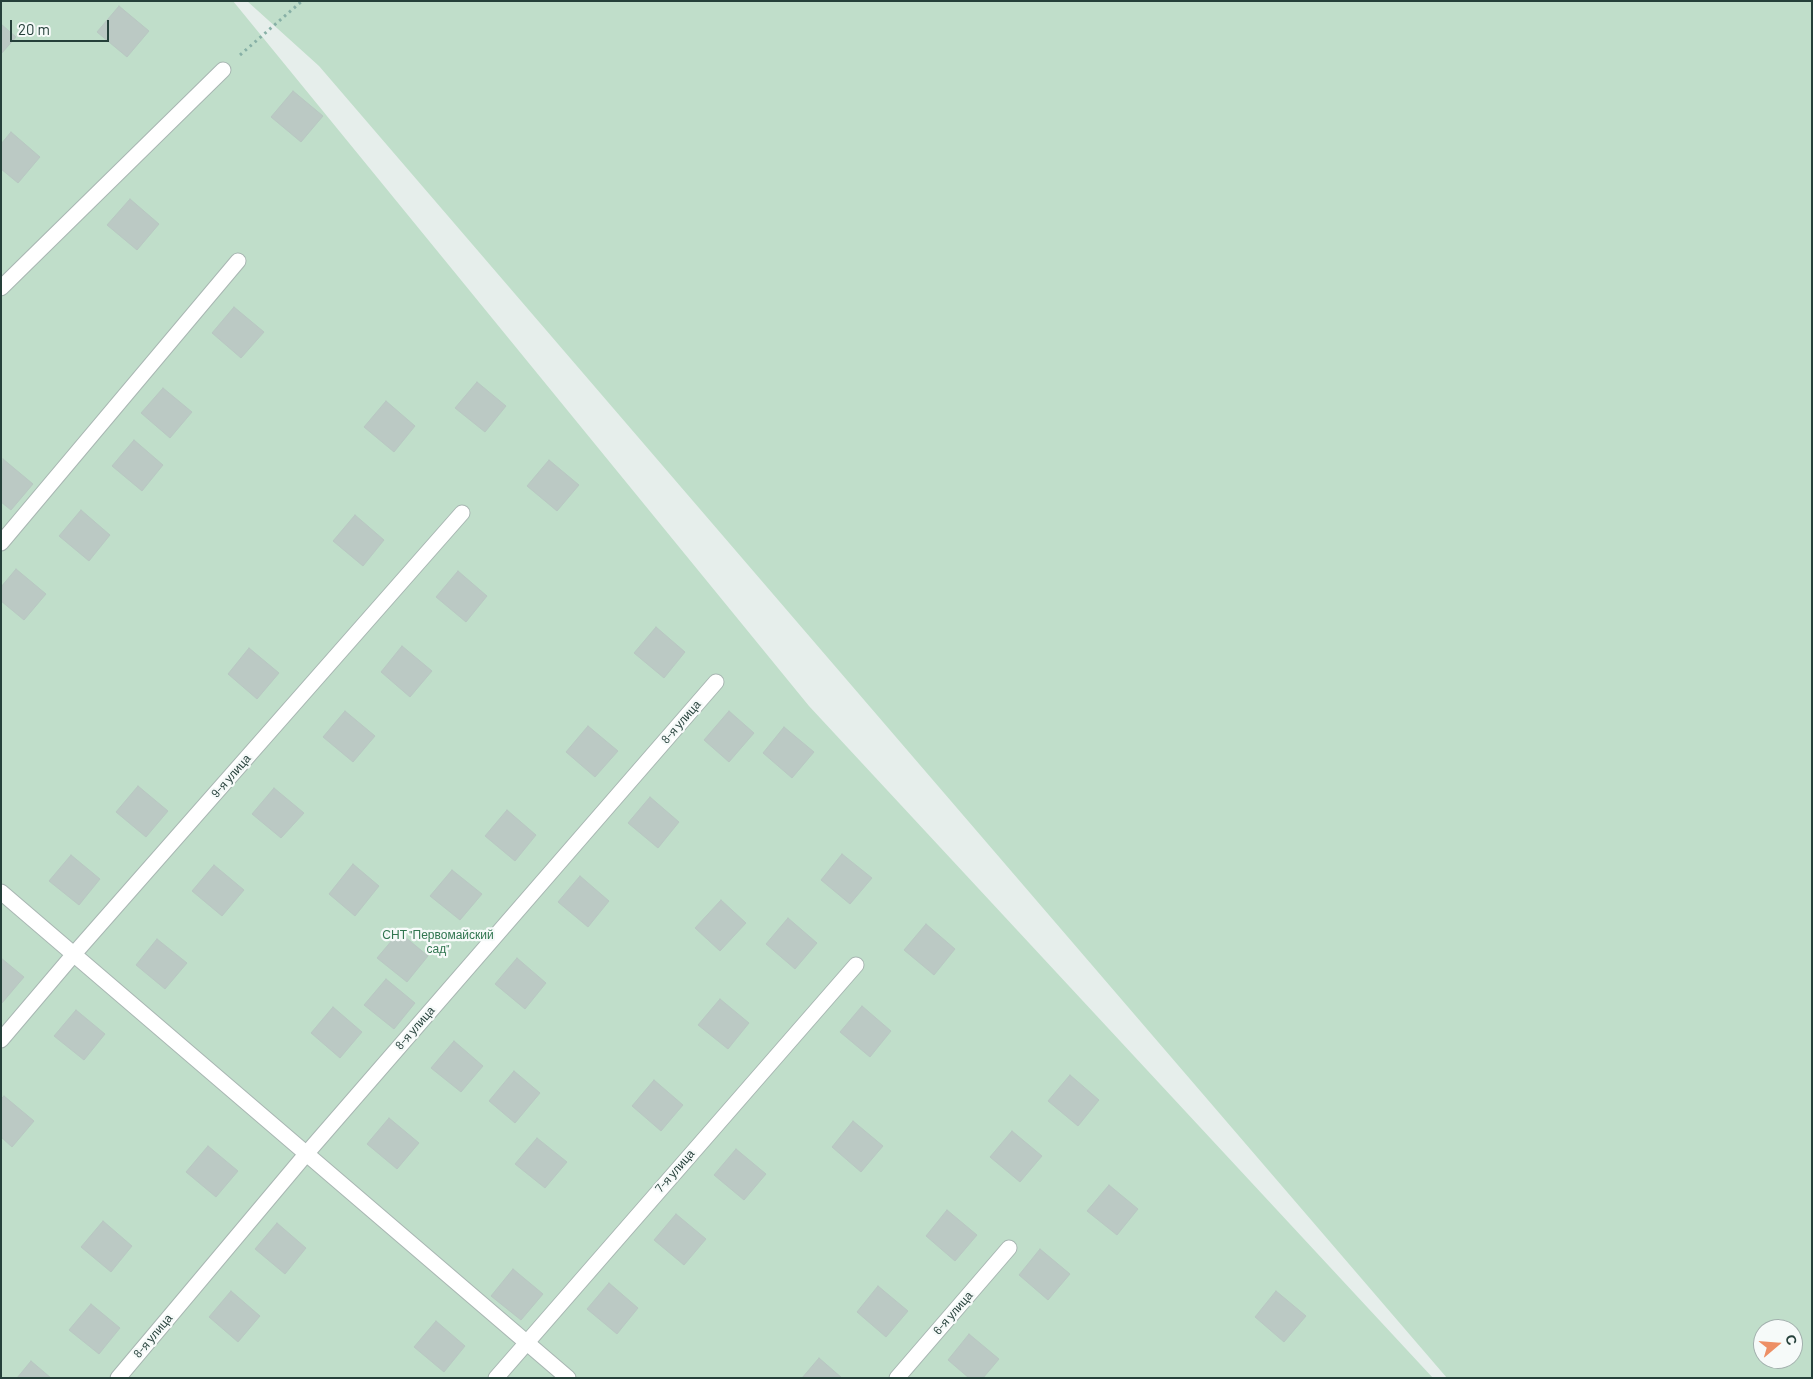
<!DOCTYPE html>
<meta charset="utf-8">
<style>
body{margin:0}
#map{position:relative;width:1813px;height:1379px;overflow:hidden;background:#e6eeeb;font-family:Barlow,sans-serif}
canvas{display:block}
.frame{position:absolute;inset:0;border:2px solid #25403a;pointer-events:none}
.north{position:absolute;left:1753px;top:1319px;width:50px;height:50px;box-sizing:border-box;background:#f6faf9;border:1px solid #a2b0ad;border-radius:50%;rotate:72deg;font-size:14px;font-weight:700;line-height:20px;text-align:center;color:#25403a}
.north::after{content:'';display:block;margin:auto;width:18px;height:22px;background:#ed8f65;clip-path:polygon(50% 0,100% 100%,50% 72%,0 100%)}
.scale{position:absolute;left:10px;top:20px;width:99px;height:22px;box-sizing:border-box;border:2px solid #25403a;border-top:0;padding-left:6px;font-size:15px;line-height:18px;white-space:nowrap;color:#25403a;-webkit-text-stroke:4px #f6faf9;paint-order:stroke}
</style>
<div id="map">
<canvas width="1813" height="1379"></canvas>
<div class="frame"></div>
<div class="north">С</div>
<div class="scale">20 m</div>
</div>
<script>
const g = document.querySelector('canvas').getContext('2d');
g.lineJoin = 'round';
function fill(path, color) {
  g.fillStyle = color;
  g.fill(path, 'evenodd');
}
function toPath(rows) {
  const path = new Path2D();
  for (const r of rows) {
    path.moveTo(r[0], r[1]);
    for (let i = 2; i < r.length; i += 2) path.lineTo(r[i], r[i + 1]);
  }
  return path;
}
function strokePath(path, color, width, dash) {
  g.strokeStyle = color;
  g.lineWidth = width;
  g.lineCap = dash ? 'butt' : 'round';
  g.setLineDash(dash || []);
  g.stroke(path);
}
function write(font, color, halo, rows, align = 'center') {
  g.font = font + ' Barlow,sans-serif';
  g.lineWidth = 4.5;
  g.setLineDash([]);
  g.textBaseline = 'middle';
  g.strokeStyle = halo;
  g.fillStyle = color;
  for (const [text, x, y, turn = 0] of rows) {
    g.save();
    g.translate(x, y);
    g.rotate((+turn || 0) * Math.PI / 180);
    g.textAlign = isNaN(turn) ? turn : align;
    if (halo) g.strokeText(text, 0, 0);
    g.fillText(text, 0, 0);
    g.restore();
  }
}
const green = toPath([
 [1,1,233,1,809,706,1433,1378,1,1378],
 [247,1,1812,1,1812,1378,1447,1378,319,66],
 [1763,1329,1793,1329,1793,1359,1763,1359]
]);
const building = toPath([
 [119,6,149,31,127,57,97,32,119,6],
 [1,24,16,37,1,54,1,24],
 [293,91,323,116,301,142,271,117,293,91],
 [11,132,40,157,18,183,1,169,1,144,11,132],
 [130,199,159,224,137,250,107,225,130,199],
 [234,307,264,332,241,358,212,333,234,307],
 [477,382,506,406,485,432,455,408,477,382],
 [163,388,192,412,170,438,141,413,163,388],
 [386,401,415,426,394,452,364,427,386,401],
 [134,440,163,465,142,491,112,466,134,440],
 [3,459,33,484,11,510,1,502,3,459],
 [549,460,579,485,557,511,527,486,549,460],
 [81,510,110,535,89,561,59,536,81,510],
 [355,515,384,540,363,566,333,541,355,515],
 [16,569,46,594,24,620,1,601,1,587,16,569],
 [458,571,487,596,466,622,436,597,458,571],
 [656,627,685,652,664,678,634,653,656,627],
 [402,646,432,671,410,697,381,672,402,646],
 [249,648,279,673,257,699,228,674,249,648],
 [345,711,375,736,353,762,323,737,345,711],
 [729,711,754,733,729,762,704,740,729,711],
 [588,726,618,751,595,777,566,752,588,726],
 [784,727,814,752,792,778,763,753,784,727],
 [138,786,168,811,146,837,116,812,138,786],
 [274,788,304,813,281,838,252,814,274,788],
 [650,797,679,822,658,848,628,823,650,797],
 [507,810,536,835,515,861,485,836,507,810],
 [842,854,872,878,850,904,821,880,842,854],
 [71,855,100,879,79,905,49,881,71,855],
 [353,864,379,886,355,916,329,894,353,864],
 [214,865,244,890,222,916,192,891,214,865],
 [452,870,482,894,460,920,430,896,452,870],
 [580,876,609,901,588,927,558,902,580,876],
 [721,900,746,923,720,951,695,928,721,900],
 [788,918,817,943,795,969,766,944,788,918],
 [926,924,955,949,934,975,904,950,926,924],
 [399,932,428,956,407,982,377,958,399,932],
 [157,939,187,963,165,989,136,965,157,939],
 [1,958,24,977,2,1003,1,1002,1,958],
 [517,958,546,983,525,1009,495,984,517,958],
 [386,979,415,1003,394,1029,364,1005,386,979],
 [720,999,749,1023,728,1049,698,1025,720,999],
 [862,1006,891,1031,870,1057,840,1032,862,1006],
 [333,1007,362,1032,340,1058,311,1033,333,1007],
 [76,1010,105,1034,84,1060,54,1036,76,1010],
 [454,1041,483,1066,461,1092,431,1068,454,1041],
 [514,1071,540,1093,515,1123,489,1101,514,1071],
 [1070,1075,1099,1100,1078,1126,1048,1101,1070,1075],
 [654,1080,683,1105,661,1131,632,1106,654,1080],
 [4,1096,34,1121,12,1147,1,1137,1,1099,4,1096],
 [389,1118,419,1143,397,1169,367,1144,389,1118],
 [853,1121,883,1146,861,1172,832,1147,853,1121],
 [1012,1131,1042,1156,1020,1182,990,1157,1012,1131],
 [537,1138,567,1162,545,1188,515,1164,537,1138],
 [208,1146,238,1171,216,1197,186,1172,208,1146],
 [736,1149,766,1174,744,1200,714,1175,736,1149],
 [1109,1185,1138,1209,1117,1235,1087,1211,1109,1185],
 [947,1210,977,1235,955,1261,926,1236,947,1210],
 [676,1214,706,1239,684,1265,654,1240,676,1214],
 [103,1221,132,1246,111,1272,81,1247,103,1221],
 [277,1223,306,1248,285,1274,255,1249,277,1223],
 [1040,1249,1070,1274,1048,1300,1019,1275,1040,1249],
 [513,1269,543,1294,521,1320,491,1296,513,1269],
 [609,1283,638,1308,617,1334,587,1309,609,1283],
 [878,1286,908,1311,886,1337,857,1312,878,1286],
 [231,1291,260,1316,238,1342,209,1317,231,1291],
 [1276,1291,1306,1316,1284,1342,1255,1317,1276,1291],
 [91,1304,120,1328,99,1354,69,1330,91,1304],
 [436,1321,465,1346,444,1372,414,1347,436,1321],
 [969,1334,999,1359,983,1378,969,1378,948,1360,969,1334],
 [819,1358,842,1378,802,1378,819,1358],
 [31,1361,51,1378,17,1378,31,1361]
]);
const path = toPath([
 [240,55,302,1]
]);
const service = toPath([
 [1,288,223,70],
 [1,543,238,261],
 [1,1040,74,954,462,513],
 [118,1378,307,1153,716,682],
 [496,1378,856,965],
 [897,1378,1009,1248]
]);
const minor = toPath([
 [1,892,568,1378]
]);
const streetNames = [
 ["8-я улица",681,722,-49],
 ["9-я улица",231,776,-49],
 ["8-я улица",415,1028,-49],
 ["7-я улица",675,1171,-49],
 ["6-я улица",953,1313,-49],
 ["8-я улица",153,1336,-50]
];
const parkNames = [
 ["СНТ \"Первомайский",438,935],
 ["сад\"",438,949]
];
fill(green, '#c0deca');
fill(building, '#bbc9c4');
strokePath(building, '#b8c8c2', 1);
strokePath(service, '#a8b6b2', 17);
strokePath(minor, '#a8b6b2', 17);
strokePath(path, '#87b0a6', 3, [2.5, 4]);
strokePath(service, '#fff', 15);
strokePath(minor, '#fff', 15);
write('12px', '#25403a', '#f6faf9', streetNames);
write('12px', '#30754f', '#f6faf9', parkNames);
</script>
